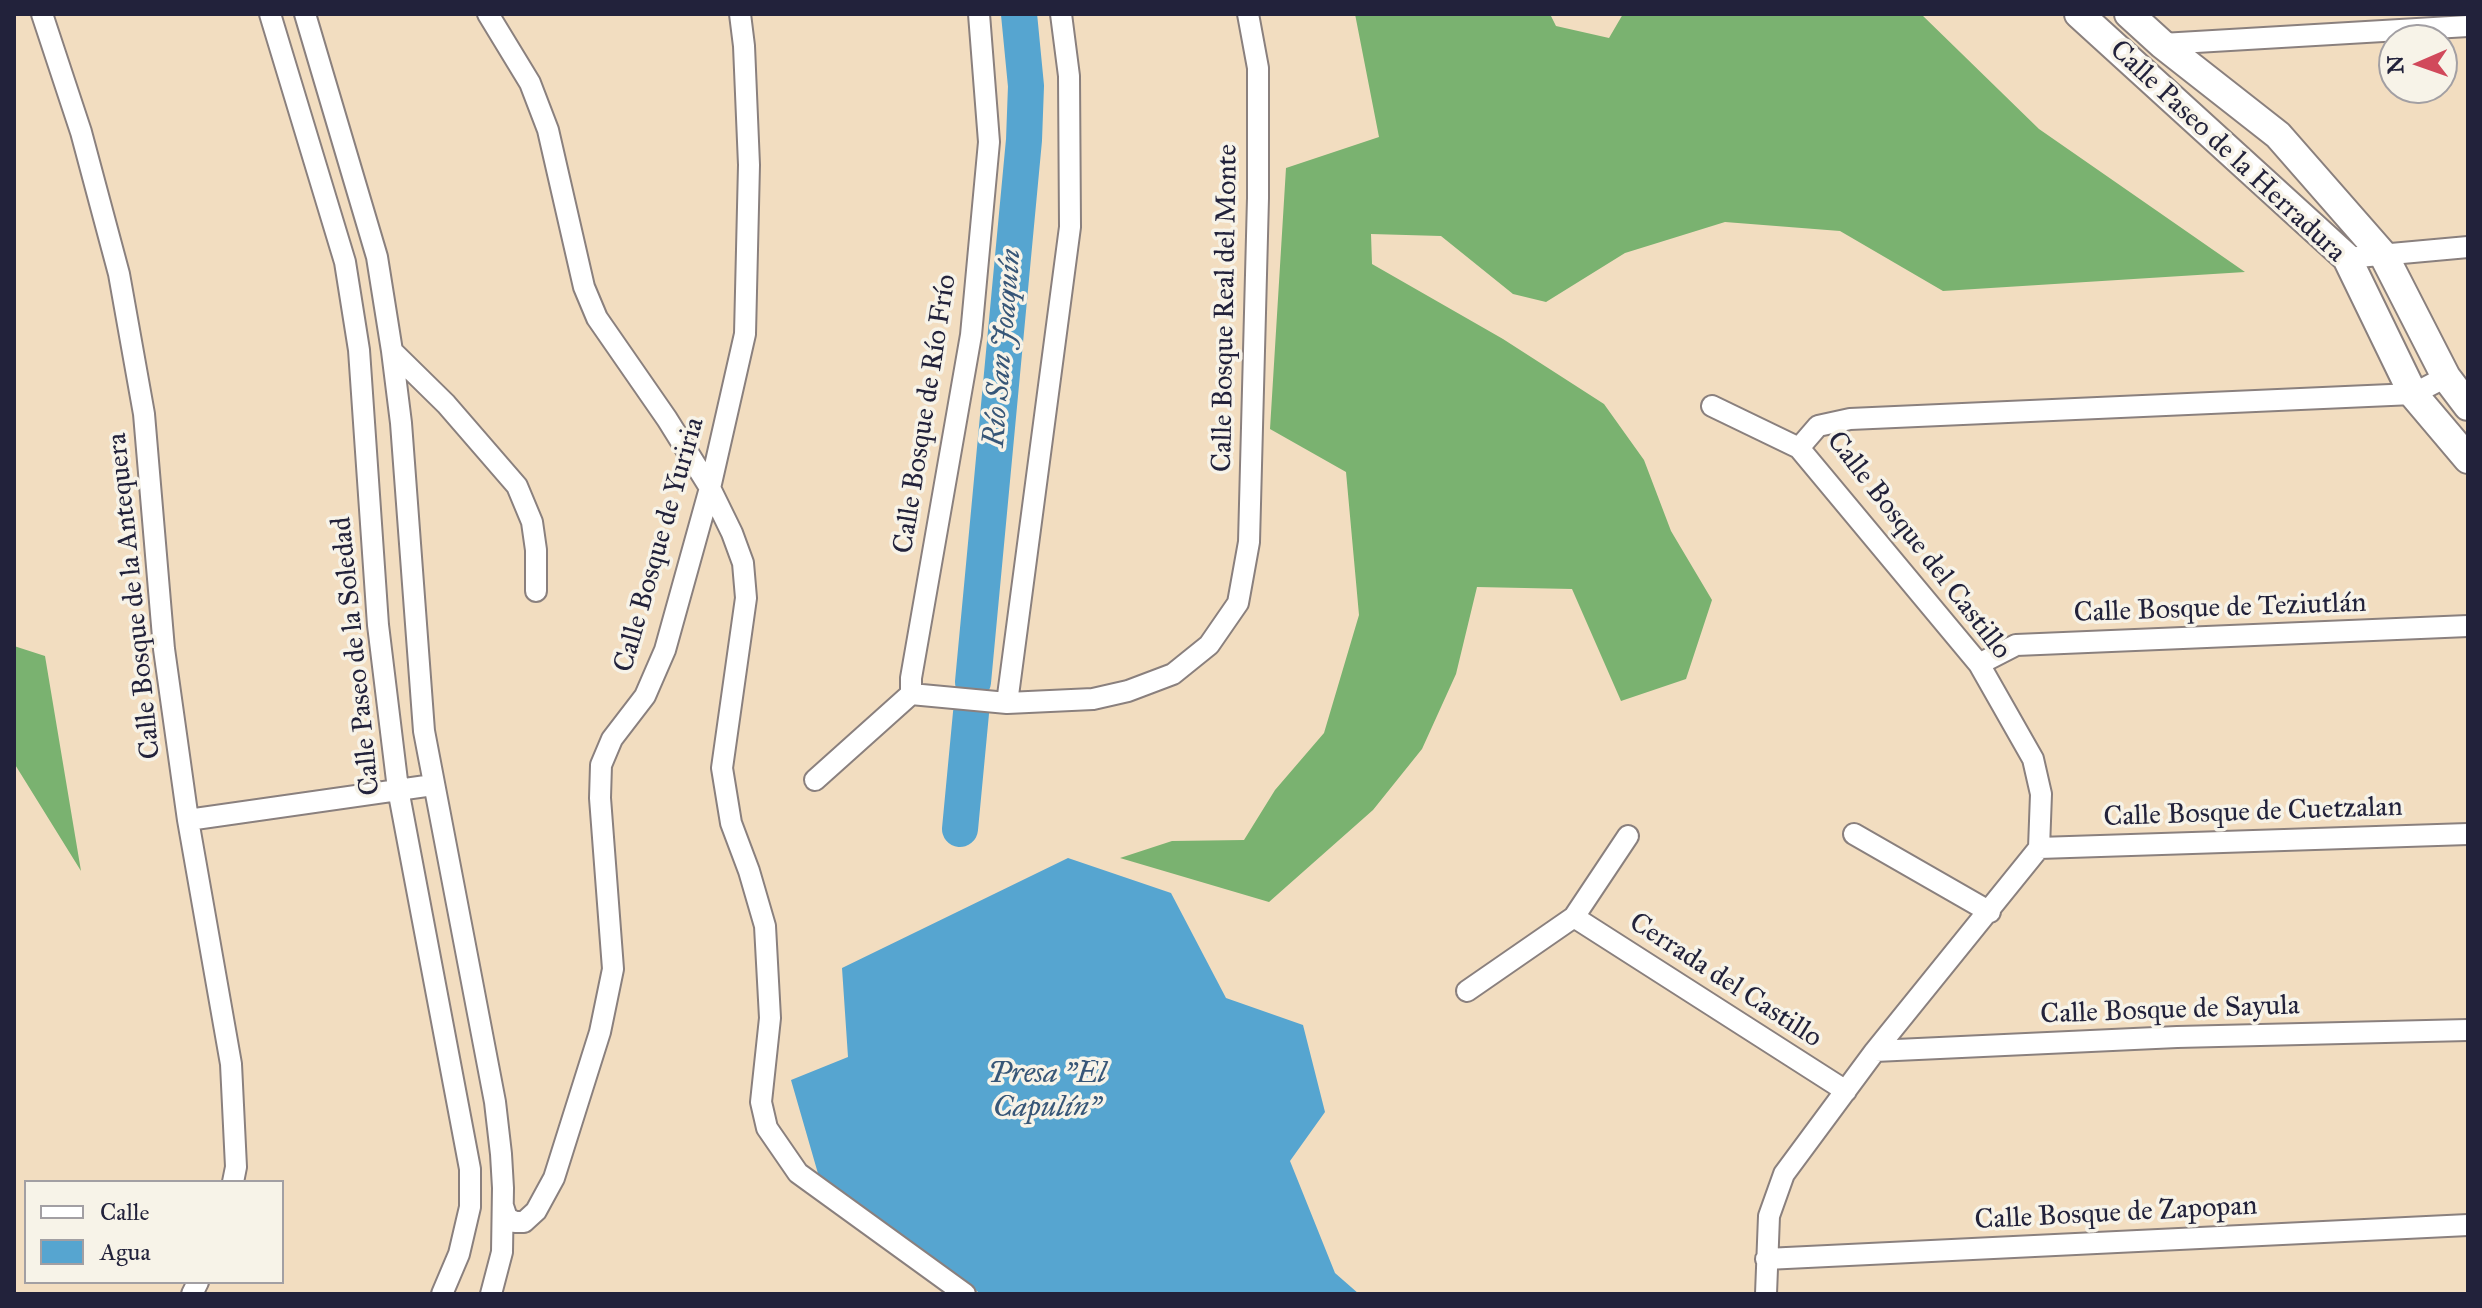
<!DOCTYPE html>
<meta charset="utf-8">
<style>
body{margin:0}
#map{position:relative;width:2482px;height:1308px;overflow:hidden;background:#f2ddc0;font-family:"IM FELL Great Primer",serif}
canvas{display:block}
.frame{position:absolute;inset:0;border:16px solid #22223b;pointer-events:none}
.legend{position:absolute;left:24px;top:1180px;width:260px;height:104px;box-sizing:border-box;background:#f7f3e8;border:2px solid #a29fa3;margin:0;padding:10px 14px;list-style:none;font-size:24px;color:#22223b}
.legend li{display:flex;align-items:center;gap:16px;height:40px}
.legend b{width:40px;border:2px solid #a29fa3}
.north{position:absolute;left:2378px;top:24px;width:80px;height:80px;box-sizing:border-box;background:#f7f3e8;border:2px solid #a29fa3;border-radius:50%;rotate:268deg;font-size:22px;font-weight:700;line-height:32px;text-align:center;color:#22223b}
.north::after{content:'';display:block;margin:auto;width:28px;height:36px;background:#d1495b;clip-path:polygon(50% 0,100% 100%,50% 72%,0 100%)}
</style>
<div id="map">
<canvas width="2482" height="1308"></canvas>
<div class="frame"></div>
<ul class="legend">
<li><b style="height:10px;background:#fff"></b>Calle</li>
<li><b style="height:22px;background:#56a5d0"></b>Agua</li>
</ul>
<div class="north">N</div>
</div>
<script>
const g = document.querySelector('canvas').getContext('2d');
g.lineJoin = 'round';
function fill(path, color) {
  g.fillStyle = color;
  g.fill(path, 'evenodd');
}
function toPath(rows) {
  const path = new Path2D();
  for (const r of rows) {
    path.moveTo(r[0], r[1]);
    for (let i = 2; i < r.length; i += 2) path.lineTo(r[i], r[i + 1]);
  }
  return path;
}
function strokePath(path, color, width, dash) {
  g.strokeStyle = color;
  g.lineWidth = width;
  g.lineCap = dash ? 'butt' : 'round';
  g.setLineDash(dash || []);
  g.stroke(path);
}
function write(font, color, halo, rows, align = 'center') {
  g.font = font + ' "IM FELL Great Primer",serif';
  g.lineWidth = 7;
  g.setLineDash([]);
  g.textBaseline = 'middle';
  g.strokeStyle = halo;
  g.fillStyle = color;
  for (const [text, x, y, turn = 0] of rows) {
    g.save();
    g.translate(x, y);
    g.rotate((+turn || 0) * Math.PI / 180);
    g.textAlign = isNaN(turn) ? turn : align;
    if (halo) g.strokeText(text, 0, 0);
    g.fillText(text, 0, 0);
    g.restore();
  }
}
const forest = toPath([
 [1355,14,1550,14,1556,26,1609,38,1623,14,1921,14,2039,129,2245,272,1943,291,1840,231,1725,222,1625,253,1546,302,1513,294,1441,236,1371,234,1372,264,1503,339,1604,404,1644,460,1671,531,1712,600,1686,679,1621,701,1572,589,1477,587,1456,674,1422,749,1373,810,1269,902,1120,858,1172,841,1244,840,1275,790,1324,733,1359,615,1346,472,1270,429,1286,168,1379,137],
 [14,646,45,656,81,871,14,763]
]);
const water = toPath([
 [1068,858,1171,893,1226,998,1303,1025,1325,1112,1290,1161,1335,1273,1359,1294,981,1294,819,1177,791,1080,848,1057,842,968]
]);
const river = toPath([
 [973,682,1024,140,1026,86,1019,14],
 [960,829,971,713]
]);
const minor = toPath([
 [42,14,81,132,119,274,144,414,164,649,188,820,231,1064,236,1167,233,1182],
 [270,14,345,262,359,350,378,625,398,789,470,1169,470,1207,459,1254,442,1294],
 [305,14,377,257,392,351,401,423,424,731,495,1102,501,1154,503,1188,502,1252,491,1294],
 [488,14,530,83,548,130,584,287,597,318,667,419,710,488,732,533,743,563,746,598,722,768,731,823,749,871,765,926,770,1018,761,1102,767,1128,798,1173,965,1294],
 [2162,44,2468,26],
 [2347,258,2468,247],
 [392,351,446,404,517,486,532,522,536,550,536,591],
 [1712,406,1799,448,1979,664,2033,759,2041,794,2039,848,1875,1051,1784,1174,1769,1216,1766,1294],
 [1799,448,1818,426,1850,419,2413,394,2446,377],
 [1979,664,2016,645,2468,626],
 [911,694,1007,703,1093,699,1128,691,1173,674,1209,645,1238,603,1249,542,1258,198,1258,68,1248,14],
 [1007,703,1070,227,1069,76,1061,14],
 [815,780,911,694,911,678,971,335,989,142,979,14],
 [188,820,433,785],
 [1854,834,1990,912],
 [2039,848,2468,834],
 [1574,917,1846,1091],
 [1467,991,1574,917,1628,836],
 [1875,1051,2177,1037,2468,1030],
 [503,1206,507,1218,515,1222,524,1222,536,1211,554,1178,600,1032,613,969,600,798,601,765,612,739,645,696,665,650,710,488,745,334,749,165,744,46,740,14],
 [1766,1259,2468,1225],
 [192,1294,198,1282]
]);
const secondary = toPath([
 [2079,14,2347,258,2413,394,2468,459],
 [2129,14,2162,44,2278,135,2384,256,2446,377,2468,406]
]);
const streetNames = [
 ["Calle Paseo de la Herradura",2227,152,43],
 ["Calle Bosque Real del Monte",1226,308,-89],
 ["Calle Bosque de Río Frío",926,414,-81],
 ["Calle Bosque de Yuriria",660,545,-74],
 ["Calle Bosque del Castillo",1918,546,52],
 ["Calle Bosque de la Antequera",135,596,-96],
 ["Calle Bosque de Teziutlán",2220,609,-2],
 ["Calle Paseo de la Soledad",357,656,-96],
 ["Calle Bosque de Cuetzalan",2253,813,-2],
 ["Cerrada del Castillo",1725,981,33],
 ["Calle Bosque de Sayula",2170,1011,-2],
 ["Calle Bosque de Zapopan",2116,1214,-3]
];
const waterNames = [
 ["Río San Joaquín",1004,348,-85],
 ["Presa \"El",1047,1075],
 ["Capulín\"",1047,1109]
];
fill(forest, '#7ab270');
fill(water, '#56a5d0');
strokePath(river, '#56a5d0', 36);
strokePath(minor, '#8a807e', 24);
strokePath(secondary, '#8a807e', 32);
strokePath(minor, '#fff', 20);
strokePath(secondary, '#fff', 28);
write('28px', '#22223b', '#f7f3e8', streetNames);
write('italic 30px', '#375677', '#f7f3e8', waterNames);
</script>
